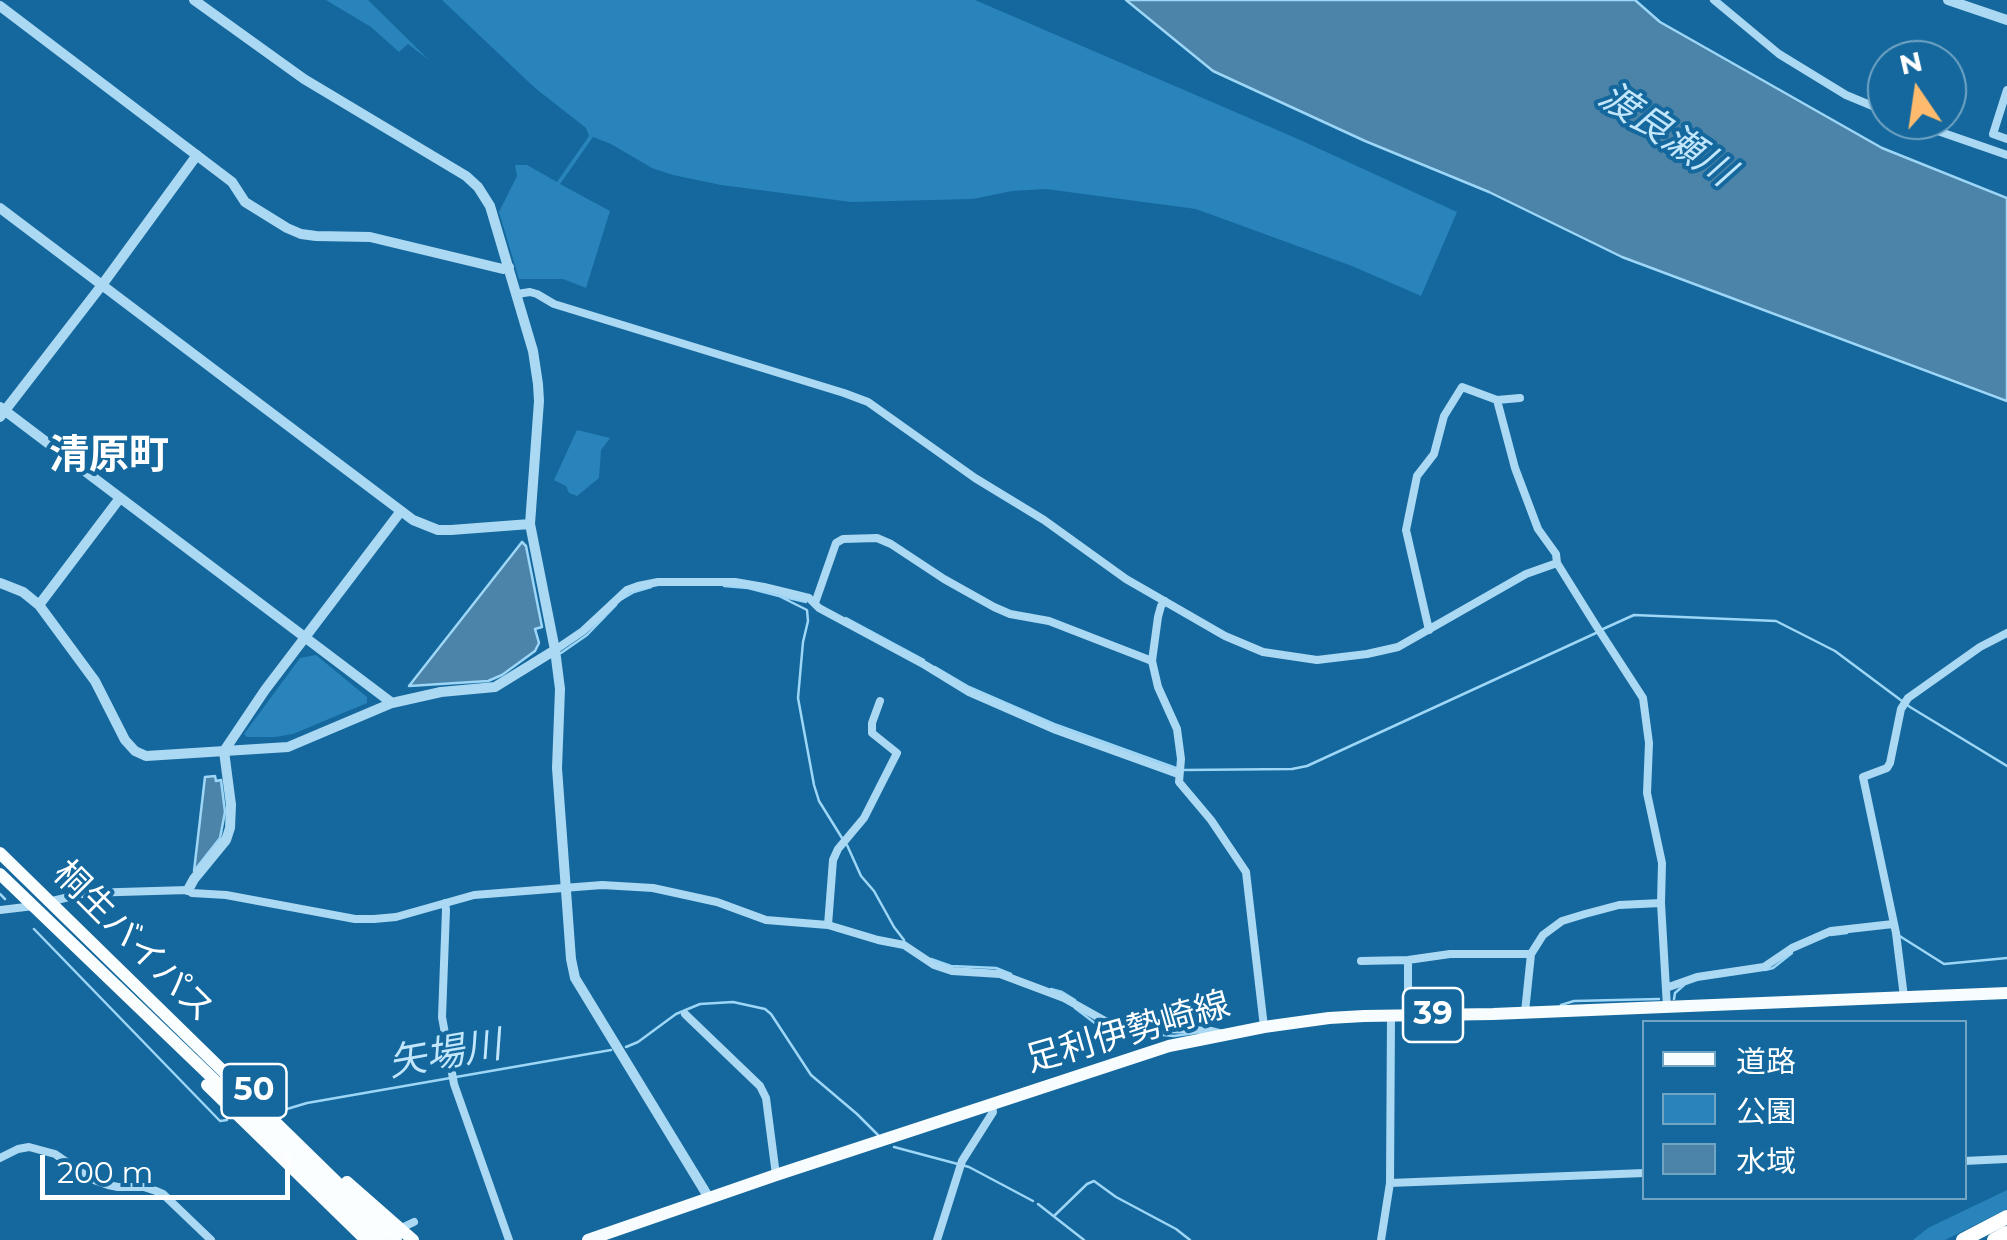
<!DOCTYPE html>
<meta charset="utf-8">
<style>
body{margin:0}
#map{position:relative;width:2007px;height:1240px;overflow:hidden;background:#14689d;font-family:Montserrat,"Noto Sans JP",sans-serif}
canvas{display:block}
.legend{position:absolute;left:1642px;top:1020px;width:325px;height:180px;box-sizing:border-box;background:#14689d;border:2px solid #72a4c4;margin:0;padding:12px 18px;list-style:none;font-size:30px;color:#fff}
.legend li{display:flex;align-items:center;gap:20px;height:50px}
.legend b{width:50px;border:2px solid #72a4c4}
.north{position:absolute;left:1867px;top:40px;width:100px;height:100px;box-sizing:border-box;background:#14689d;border:2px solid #72a4c4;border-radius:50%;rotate:347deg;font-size:28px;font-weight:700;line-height:40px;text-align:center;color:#fff}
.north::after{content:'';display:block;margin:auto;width:35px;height:45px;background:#ffbb6d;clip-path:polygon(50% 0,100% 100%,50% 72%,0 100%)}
.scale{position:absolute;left:40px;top:1155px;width:250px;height:45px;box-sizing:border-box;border:5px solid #fff;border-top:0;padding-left:12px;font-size:30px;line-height:35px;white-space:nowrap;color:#fff;-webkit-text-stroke:8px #14689d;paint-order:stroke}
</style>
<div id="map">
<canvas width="2007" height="1240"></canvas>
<ul class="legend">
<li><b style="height:12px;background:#f7fcff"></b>道路</li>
<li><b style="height:28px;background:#2884ba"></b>公園</li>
<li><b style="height:28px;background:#4b84a8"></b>水域</li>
</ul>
<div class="north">N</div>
<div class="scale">200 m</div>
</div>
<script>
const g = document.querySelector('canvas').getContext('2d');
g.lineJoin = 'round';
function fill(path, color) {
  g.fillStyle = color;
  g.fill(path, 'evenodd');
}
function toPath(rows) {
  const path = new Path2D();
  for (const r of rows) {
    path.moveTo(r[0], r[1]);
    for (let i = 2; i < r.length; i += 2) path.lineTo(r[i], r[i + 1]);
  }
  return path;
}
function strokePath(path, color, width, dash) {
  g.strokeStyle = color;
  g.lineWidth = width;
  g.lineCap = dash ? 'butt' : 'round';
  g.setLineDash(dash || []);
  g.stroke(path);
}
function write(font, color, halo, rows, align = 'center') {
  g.font = font + ' Montserrat,"Noto Sans JP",sans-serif';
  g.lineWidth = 8;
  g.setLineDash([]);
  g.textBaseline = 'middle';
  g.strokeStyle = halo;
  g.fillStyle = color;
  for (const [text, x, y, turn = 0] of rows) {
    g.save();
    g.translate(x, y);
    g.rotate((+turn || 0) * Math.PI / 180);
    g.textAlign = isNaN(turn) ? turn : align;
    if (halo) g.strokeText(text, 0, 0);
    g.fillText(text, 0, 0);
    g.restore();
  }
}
const green = toPath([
 [326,0,368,0,429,60,408,44,399,52,371,27],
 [442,0,975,0,1298,139,1457,212,1421,296,1352,266,1196,209,1046,189,1012,191,973,199,851,202,721,185,673,175,652,168,611,144,593,137,560,184,610,211,586,288,563,279,519,279,499,212,517,176,515,165,527,165,557,182,589,136,586,128,535,88],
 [577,430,610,438,601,450,599,478,577,496,569,493,566,486,554,480],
 [316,655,367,697,367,703,293,734,275,737,247,737,244,734,300,658],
 [2007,1190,2007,1209,1945,1240,1913,1240,1928,1228]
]);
const water = toPath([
 [1126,0,1635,0,1660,22,1882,148,2007,198,2007,401,1622,257,1489,192,1365,141,1213,71,1126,0],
 [522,542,526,546,542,627,535,629,539,643,535,651,502,675,488,681,409,686,522,542],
 [215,776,216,781,221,780,225,812,220,838,194,871,205,777,215,776]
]);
const stream = toPath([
 [724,586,748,588,779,596,807,610,808,621,803,642,798,698,814,785,819,801,842,838],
 [780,596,806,602],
 [622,599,634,592,651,587],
 [846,618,924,660],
 [1603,629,1634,615,1776,621,1835,651,1910,707,2007,766],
 [561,653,587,635,616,605],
 [935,667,969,687,1054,724,1176,768],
 [1184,770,1292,769,1307,766,1596,633],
 [847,845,861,876,874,891,894,927,904,940],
 [0,894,5,899],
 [34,929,220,1121,227,1120],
 [1831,935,1847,933],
 [1898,935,1944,964,2007,958],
 [931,959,951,966,996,968,1011,974],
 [1765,970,1773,968,1792,953],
 [1051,989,1062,992,1075,1000],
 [1674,999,1675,993,1684,985],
 [1561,1005,1574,1001,1659,999],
 [1075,1008,1096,1024,1130,1032,1174,1036,1195,1033],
 [626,1047,638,1042,676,1014,700,1004,733,1002,765,1009,771,1014,811,1075,857,1114,878,1135],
 [287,1109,307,1103,611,1050],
 [894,1147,969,1167,1033,1201],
 [1038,1204,1084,1240],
 [1054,1216,1087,1184,1094,1181,1116,1197,1176,1229,1190,1240]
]);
const minor = toPath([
 [1714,0,1779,54,1846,95,1887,112],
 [2007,90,1993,134,2007,139],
 [1906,120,2007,155],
 [517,294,530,292,537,294,554,304,844,393,868,402,975,478,1044,520,1126,579,1225,636,1263,652,1317,660,1367,654,1398,647,1526,574,1557,563],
 [1520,398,1497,400,1515,468,1538,529,1556,554,1557,563,1595,624,1643,698,1649,743,1647,793,1662,863,1661,903,1667,1007],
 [1165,601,1161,606,1158,617,1152,661,1158,687,1177,729,1181,759,1179,782,1211,820,1246,872,1264,1027],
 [815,603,836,543,843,539,877,538,891,544,944,579,994,607,1010,614,1049,621,1152,661],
 [1429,630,1406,530,1417,476,1434,454,1444,416,1462,387,1497,400],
 [555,650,583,631,627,590,638,586,658,582,735,582,764,587,809,598,819,608,925,665,969,692,1056,730,1178,774],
 [48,902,86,893,188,890,192,893,226,895,355,919,374,919,396,917,474,895,602,885,653,888,717,902,766,920,828,925,878,940,904,945,934,965,952,971,1000,974,1064,998,1105,1021,1157,1029,1207,1030,1219,1033],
 [445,903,446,910,442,1017,454,1084,509,1240],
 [0,910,34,906],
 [828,925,833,860,838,849,864,818,897,753,872,733,872,723,880,701],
 [1408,960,1408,1015],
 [1361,961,1408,960,1450,954,1531,954],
 [1666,988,1697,977,1764,967,1792,948,1831,931,1893,924],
 [1904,997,1896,933,1863,777,1887,768,1890,763,1901,709,1908,698,1980,647,2007,633],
 [1525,1012,1531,954,1543,935,1562,921,1585,914,1619,905,1661,903],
 [685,1014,760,1086,766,1098,776,1175],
 [0,1158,18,1149,29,1147,55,1154,91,1179,108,1185,118,1187,144,1187,156,1191,163,1194,211,1240],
 [1964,1161,2007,1159],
 [1390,1183,1644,1173],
 [397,1230,414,1222],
 [937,1240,962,1161,993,1112,992,1104],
 [1381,1240,1390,1183,1391,1016]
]);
const tertiary = toPath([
 [194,0,304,79,466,176,478,187,490,206,533,351,538,384,539,401,530,524,555,650,560,689,557,768,571,959,575,978,709,1198],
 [1948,0,2007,20],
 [0,6,232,182,245,202,287,228,301,234,316,236,370,237,503,269,509,267],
 [0,208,413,520,438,530,451,530,530,524],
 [0,407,392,703],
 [0,417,102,285,197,155],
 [0,583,23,592,39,605,95,681,125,740,135,751,146,756,288,747,392,703,441,692,495,687,555,650],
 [39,605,120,498],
 [188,890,194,879,226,840,230,828,231,805,224,751,265,690,401,511]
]);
const primary = toPath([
 [588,1240,776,1175,1169,1046,1264,1027,1329,1018,1364,1016,1493,1014,2007,993]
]);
const trunk = toPath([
 [0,853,396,1240],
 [0,874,381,1240],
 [207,1085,366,1240],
 [347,1182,413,1240]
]);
const motorway = toPath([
 [1963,1240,2007,1217],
 [1994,1240,2007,1233]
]);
const shields = [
 [1433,1015,60],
 [254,1091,65]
];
const shieldNames = [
 ["39",1433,1015],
 ["50",254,1091]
];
const streetNames = [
 ["桐生バイパス",133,942,45],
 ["足利伊勢崎線",1128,1033,-16]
];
const waterNames = [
 ["渡良瀬川",1666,135,34],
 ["矢場川",445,1055,-10]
];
const quarterNames = [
 ["清原町",109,456]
];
fill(green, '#2884ba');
fill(water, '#4b84a8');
strokePath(water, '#9dd6f6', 2.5);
strokePath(stream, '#9dd6f6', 2.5);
strokePath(minor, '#abd8f3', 8);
strokePath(tertiary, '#abd8f3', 10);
strokePath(primary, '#f7fcff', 12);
strokePath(trunk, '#fbfeff', 12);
strokePath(motorway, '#fff', 14);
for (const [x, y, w] of shields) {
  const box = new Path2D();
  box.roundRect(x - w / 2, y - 27, w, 54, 8);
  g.fillStyle = '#14689d';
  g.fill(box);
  strokePath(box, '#fff', 2.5);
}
write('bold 32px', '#fff', null, shieldNames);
write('35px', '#fff', '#14689d', streetNames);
write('italic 38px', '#c2e6fb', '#14689d', waterNames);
write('bold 40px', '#fff', '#14689d', quarterNames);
</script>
